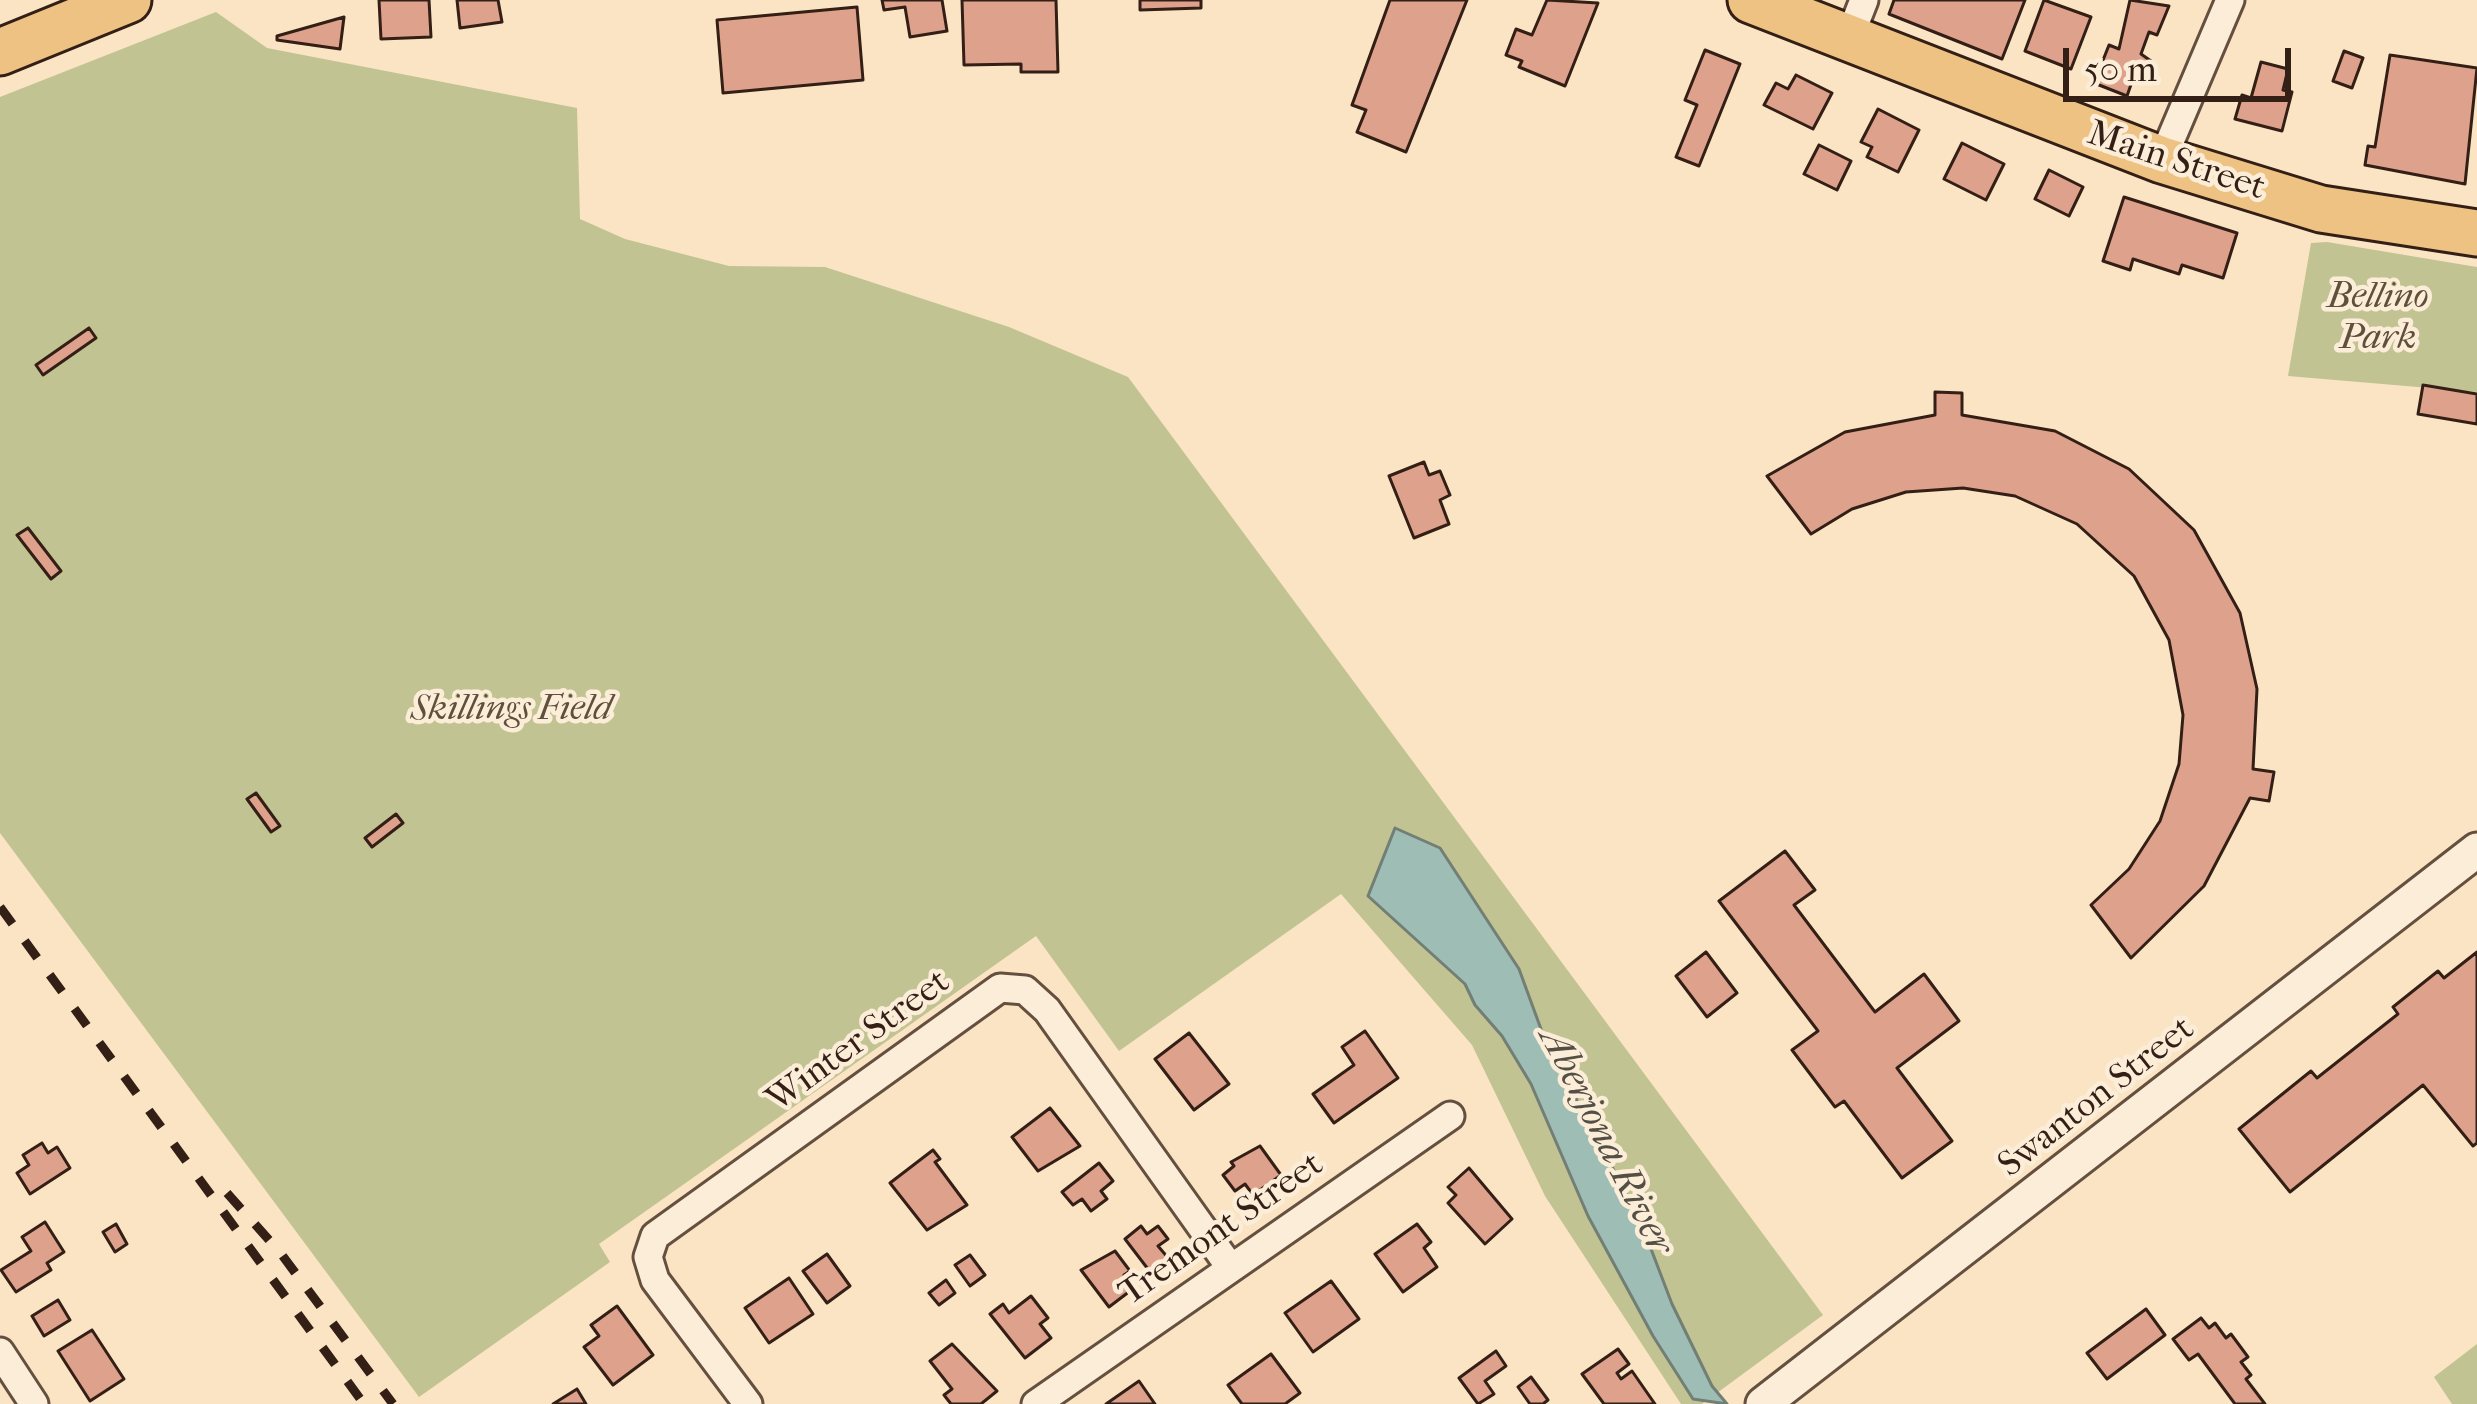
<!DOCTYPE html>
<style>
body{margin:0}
#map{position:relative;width:2477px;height:1404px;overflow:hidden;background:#fae4c3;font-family:"IM FELL French Canon",serif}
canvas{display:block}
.scale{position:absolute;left:2063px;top:48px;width:228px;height:54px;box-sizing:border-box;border:6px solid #331f15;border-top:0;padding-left:15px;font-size:36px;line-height:42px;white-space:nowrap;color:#331f15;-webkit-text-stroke:9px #fcedd8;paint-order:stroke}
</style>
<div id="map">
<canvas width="2477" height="1404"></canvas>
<div class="scale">50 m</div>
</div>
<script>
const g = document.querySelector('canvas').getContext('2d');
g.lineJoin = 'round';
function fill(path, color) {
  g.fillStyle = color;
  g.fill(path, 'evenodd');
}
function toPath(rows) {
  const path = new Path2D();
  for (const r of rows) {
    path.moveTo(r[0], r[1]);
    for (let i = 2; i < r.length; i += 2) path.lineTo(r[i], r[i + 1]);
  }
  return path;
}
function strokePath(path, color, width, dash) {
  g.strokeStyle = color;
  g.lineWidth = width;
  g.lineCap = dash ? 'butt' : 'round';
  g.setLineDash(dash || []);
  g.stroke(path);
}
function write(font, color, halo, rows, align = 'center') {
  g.font = font + ' "IM FELL French Canon",serif';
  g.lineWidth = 9;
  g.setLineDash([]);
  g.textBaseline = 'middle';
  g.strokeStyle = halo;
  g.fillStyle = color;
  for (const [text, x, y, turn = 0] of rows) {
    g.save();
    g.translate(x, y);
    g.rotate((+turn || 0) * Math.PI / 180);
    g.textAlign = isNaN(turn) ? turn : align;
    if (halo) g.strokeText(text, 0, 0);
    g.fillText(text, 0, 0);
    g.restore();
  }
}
const green = toPath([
 [216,12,267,48,577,108,580,219,625,239,729,266,825,267,1009,327,1128,377,1823,1315,1702,1404,1681,1404,1545,1196,1472,1045,1341,894,1119,1051,1036,936,599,1244,610,1262,419,1397,0,833,0,97],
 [2327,242,2477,267,2477,392,2288,376,2311,243],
 [2477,1344,2477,1404,2452,1404,2434,1377]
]);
const water = toPath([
 [1395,828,1440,848,1519,969,1545,1040,1640,1220,1672,1304,1712,1386,1727,1404,1693,1399,1653,1336,1588,1216,1531,1084,1502,1036,1475,1005,1465,984,1368,896,1395,828]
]);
const building = toPath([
 [379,0,429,0,431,37,381,39,379,0],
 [457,0,498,0,502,22,460,28,457,0],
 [882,0,942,0,947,31,910,37,905,7,884,10,882,0],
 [962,0,1056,0,1058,72,1021,72,1021,64,964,65,962,0],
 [1140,0,1201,0,1201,8,1140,10,1140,0],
 [1390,0,1467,0,1406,152,1357,132,1366,110,1352,105,1390,0],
 [1547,0,1598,3,1565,86,1519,67,1522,61,1506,55,1516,29,1532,35,1547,0],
 [1894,0,2025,0,2002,59,1889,14,1894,0],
 [2044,0,2091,17,2071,69,2025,51,2044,0],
 [2130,0,2169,6,2157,35,2149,32,2141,54,2151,61,2151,71,2135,73,2127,96,2094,83,2109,45,2119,49,2130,0],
 [857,7,863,80,723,93,717,20,857,7],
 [344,17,340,49,277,40,277,36,344,17],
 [1705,50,1740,64,1699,166,1676,157,1697,105,1685,100,1705,50],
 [2344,51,2363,58,2352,88,2333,81,2344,51],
 [2390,55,2477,68,2465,184,2365,165,2368,146,2375,147,2390,55],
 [2261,62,2288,69,2283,90,2292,92,2282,131,2235,119,2242,95,2251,98,2261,62],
 [1796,75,1832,93,1813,129,1764,105,1776,83,1788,89,1796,75],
 [1878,109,1919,130,1898,172,1867,157,1872,147,1861,142,1878,109],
 [1962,143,2004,164,1986,200,1944,179,1962,143],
 [1819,145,1851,161,1837,190,1804,174,1819,145],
 [2049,170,2083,187,2069,216,2035,199,2049,170],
 [2124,197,2237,233,2223,278,2182,265,2179,274,2133,259,2130,270,2103,261,2124,197],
 [89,328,96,338,43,375,36,365,89,328],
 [2423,385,2477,394,2477,424,2418,414,2423,385],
 [1935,392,1962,393,1962,415,2055,431,2129,469,2194,530,2240,613,2257,689,2253,769,2274,772,2269,801,2250,798,2204,886,2131,958,2091,905,2129,869,2160,821,2179,764,2183,715,2169,640,2134,576,2077,524,2015,496,1963,488,1906,492,1852,509,1811,534,1767,476,1845,432,1935,415,1935,392],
 [1424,462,1429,475,1440,471,1450,495,1440,500,1449,524,1414,538,1389,476,1424,462],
 [28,528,61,571,51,579,17,535,28,528],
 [256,793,280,826,271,832,247,799,256,793],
 [396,814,403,823,372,847,365,838,396,814],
 [1785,851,1815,890,1794,905,1875,1012,1924,974,1959,1021,1897,1068,1952,1141,1902,1178,1844,1101,1835,1107,1792,1050,1818,1031,1719,901,1785,851],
 [1706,952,1737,993,1707,1017,1676,976,1706,952],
 [2477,952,2477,1143,2473,1146,2423,1085,2290,1192,2239,1129,2311,1071,2317,1078,2398,1014,2393,1007,2438,971,2444,978,2477,952],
 [1365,1031,1398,1078,1334,1123,1313,1094,1354,1065,1342,1047,1365,1031],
 [1189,1033,1229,1084,1194,1110,1155,1059,1189,1033],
 [1050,1108,1080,1146,1038,1171,1012,1137,1050,1108],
 [42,1143,48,1153,57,1147,70,1168,30,1194,17,1173,29,1165,23,1155,42,1143],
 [1260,1146,1281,1175,1253,1195,1245,1184,1235,1191,1223,1175,1234,1166,1231,1162,1260,1146],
 [933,1150,940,1159,935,1162,967,1205,927,1230,890,1183,933,1150],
 [1099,1163,1113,1181,1101,1191,1107,1199,1091,1211,1082,1199,1073,1205,1062,1192,1099,1163],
 [1469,1168,1512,1219,1485,1244,1448,1203,1456,1195,1448,1187,1469,1168],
 [45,1222,64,1252,47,1263,51,1270,16,1292,1,1270,31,1251,22,1237,45,1222],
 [116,1224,127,1244,115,1252,103,1232,116,1224],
 [1417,1224,1431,1242,1424,1248,1437,1267,1403,1292,1375,1254,1417,1224],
 [1141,1226,1147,1234,1158,1226,1168,1239,1158,1246,1169,1259,1151,1273,1125,1239,1141,1226],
 [1115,1251,1130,1271,1124,1275,1134,1288,1109,1307,1081,1270,1115,1251],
 [827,1254,850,1286,827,1303,803,1271,827,1254],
 [970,1255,985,1275,970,1286,955,1265,970,1255],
 [789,1278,813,1314,769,1343,745,1308,789,1278],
 [946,1280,955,1293,939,1305,929,1293,946,1280],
 [1331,1281,1359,1319,1313,1352,1285,1313,1331,1281],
 [1031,1296,1048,1318,1040,1324,1051,1338,1025,1358,990,1314,1003,1304,1009,1313,1031,1296],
 [58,1300,70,1320,44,1336,32,1316,58,1300],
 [617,1306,653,1355,613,1385,584,1347,599,1336,591,1325,617,1306],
 [2146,1309,2165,1335,2107,1379,2087,1353,2146,1309],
 [2201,1318,2209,1328,2215,1323,2226,1338,2231,1334,2248,1357,2241,1362,2251,1375,2246,1379,2265,1404,2235,1404,2198,1354,2189,1360,2173,1339,2201,1318],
 [92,1330,124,1379,90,1401,58,1351,92,1330],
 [952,1344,997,1391,981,1404,951,1404,944,1395,952,1389,930,1361,952,1344],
 [1618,1349,1629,1364,1617,1373,1621,1379,1632,1371,1655,1404,1604,1404,1582,1374,1618,1349],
 [1496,1351,1506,1366,1485,1381,1494,1394,1478,1404,1459,1378,1496,1351],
 [1271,1354,1300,1393,1285,1404,1242,1404,1228,1385,1271,1354],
 [1531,1377,1548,1400,1543,1404,1530,1404,1518,1387,1531,1377],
 [1139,1381,1155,1404,1106,1404,1139,1381],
 [577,1389,586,1404,553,1404,577,1389]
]);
const minor = toPath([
 [1848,41,1864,0],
 [2162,160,2230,0],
 [0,1352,34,1404],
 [748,1404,655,1280,648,1257,655,1236,1000,988,1025,990,1047,1010,1230,1267],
 [1036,1404,1450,1116]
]);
const tertiary = toPath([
 [1763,1404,2477,850]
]);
const primary = toPath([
 [1751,0,2162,160,2321,209,2477,233],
 [0,52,128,0]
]);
const rail = toPath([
 [0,907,364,1404],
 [227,1193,279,1251,393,1404]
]);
const streetNames = [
 ["Main Street",2176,162,18],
 ["Winter Street",859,1042,-36],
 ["Swanton Street",2097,1098,-38],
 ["Tremont Street",1222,1230,-35]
];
const parkNames = [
 ["Bellino",2378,298],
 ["Park",2378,339],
 ["Skillings Field",511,710]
];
const waterNames = [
 ["Aberjona River",1605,1142,63]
];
fill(green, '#c1c392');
fill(water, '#9ebeb5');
strokePath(water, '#737e75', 3);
fill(building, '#dda18c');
strokePath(building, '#331f15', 3);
strokePath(minor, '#655040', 33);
strokePath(tertiary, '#655040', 39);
strokePath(primary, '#331f15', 51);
strokePath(minor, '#fcedd8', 27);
strokePath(tertiary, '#fcedd8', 33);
strokePath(primary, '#edc282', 45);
strokePath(rail, '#331f15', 9, [21, 21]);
write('36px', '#331f15', '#fcedd8', streetNames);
write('italic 36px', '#5e503a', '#fcedd8', parkNames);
write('italic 39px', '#534f45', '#fcedd8', waterNames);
</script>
